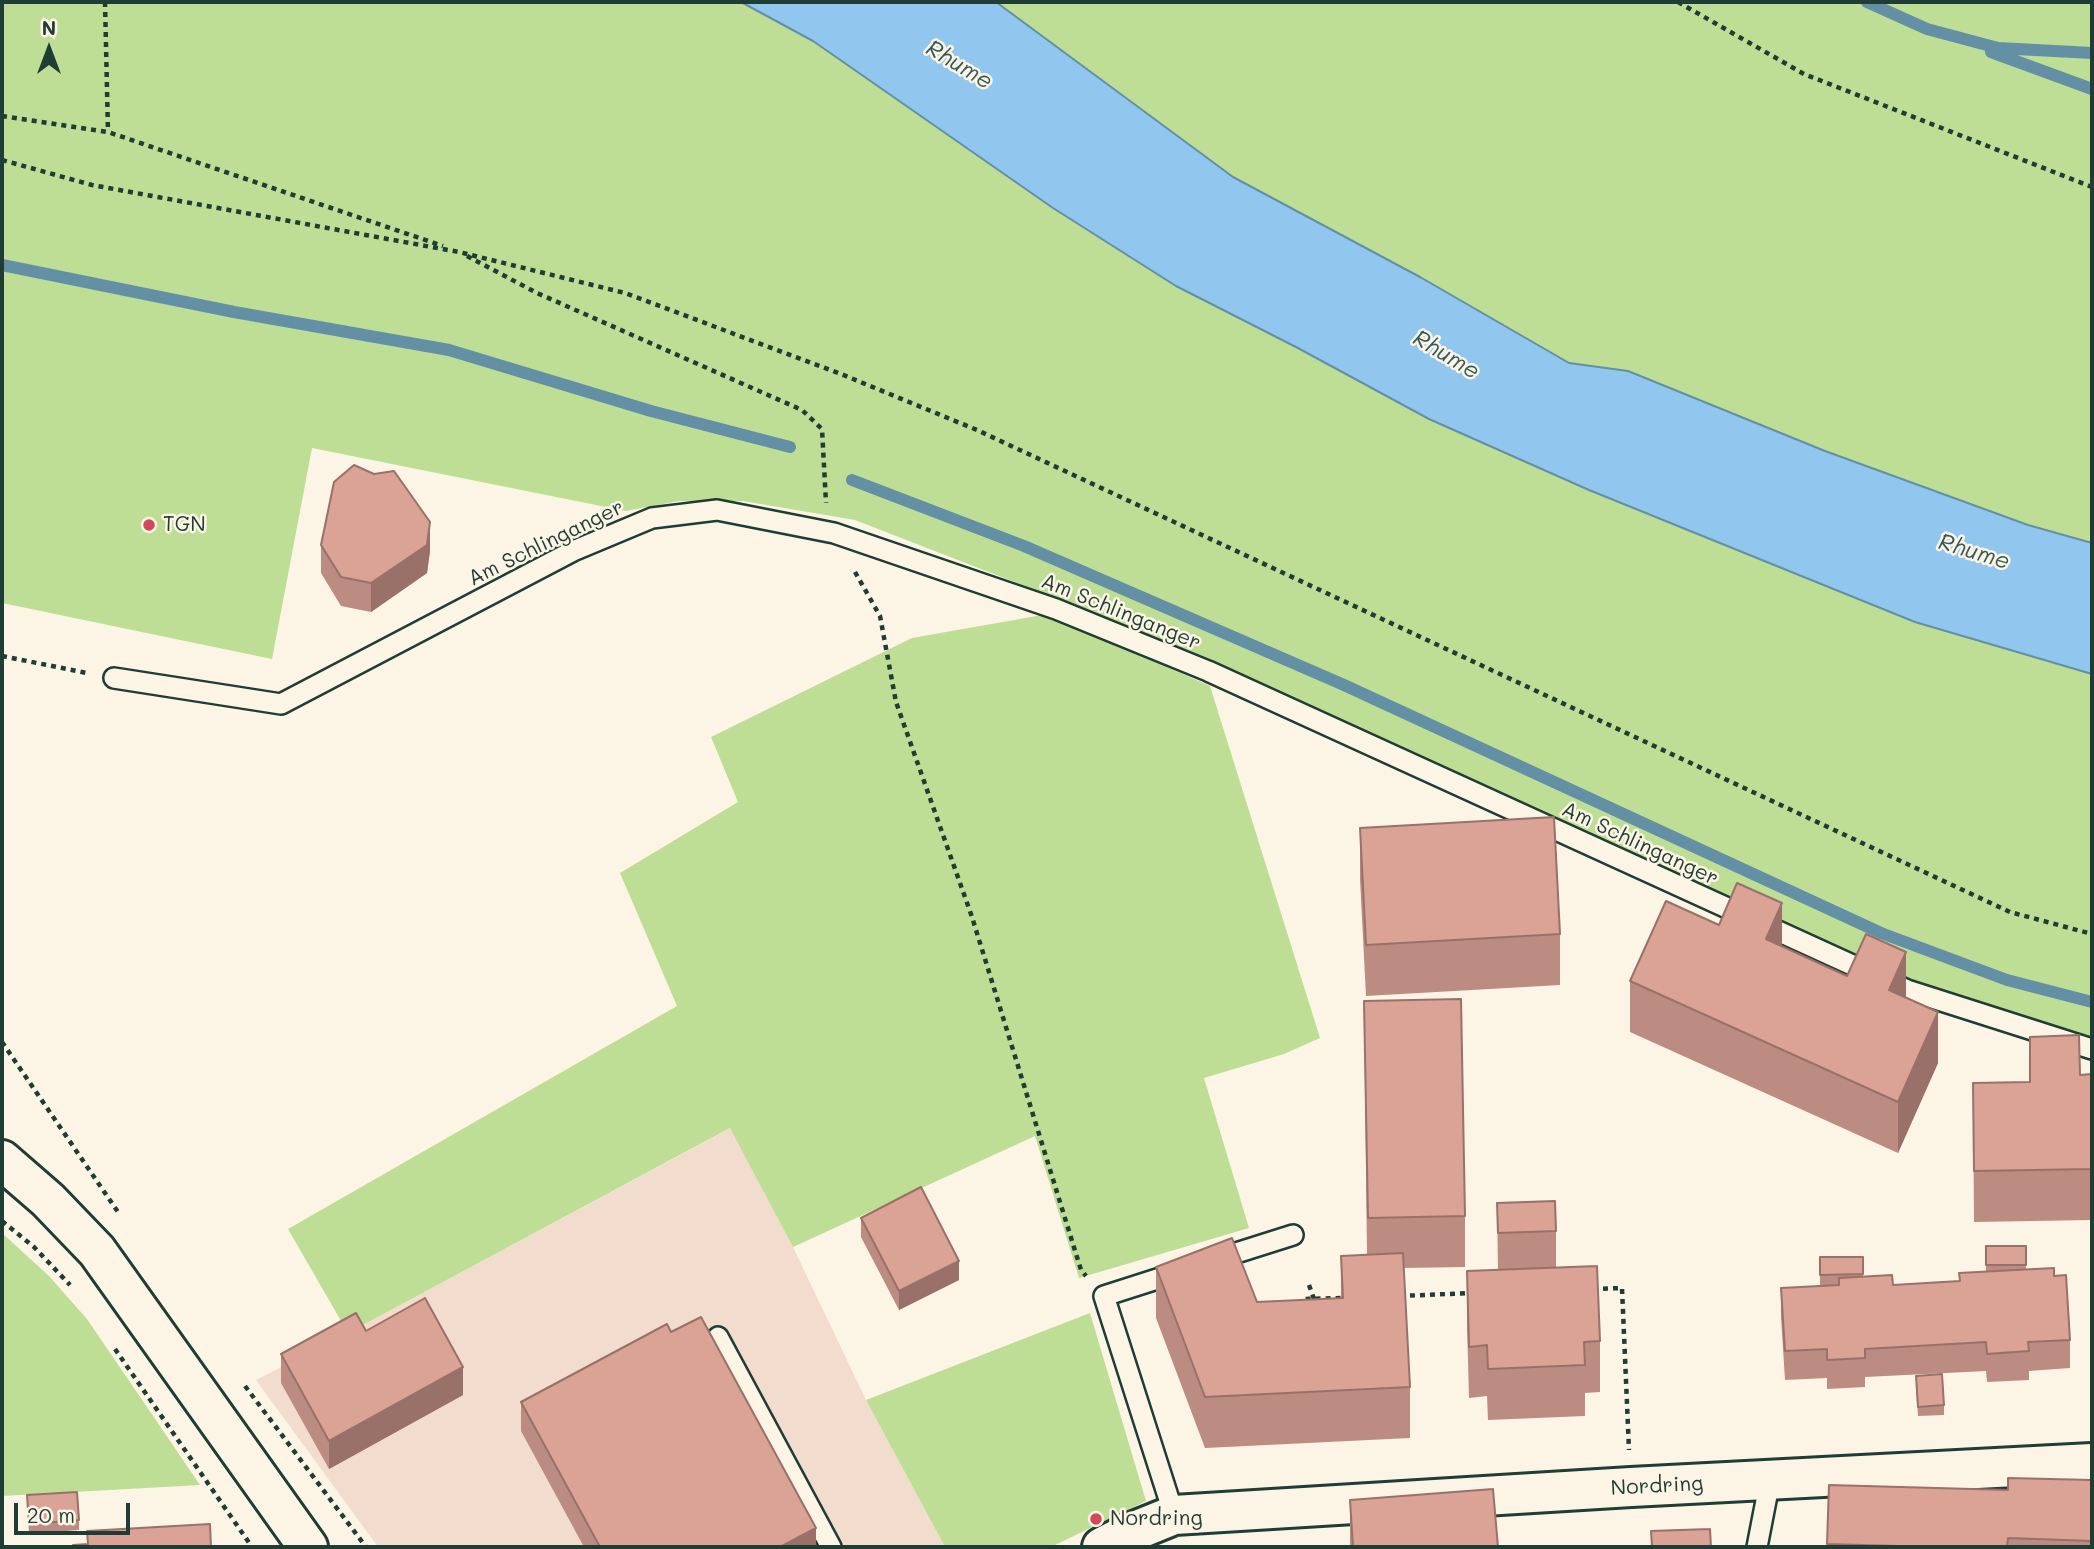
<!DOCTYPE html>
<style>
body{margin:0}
#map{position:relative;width:2094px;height:1549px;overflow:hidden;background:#fcf5e5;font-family:Mali,sans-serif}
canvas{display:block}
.frame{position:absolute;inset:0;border:4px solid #1f3d34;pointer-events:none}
.north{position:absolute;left:14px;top:14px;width:70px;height:70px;-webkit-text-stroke:5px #fcf5e5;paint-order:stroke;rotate:0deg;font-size:19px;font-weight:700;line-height:28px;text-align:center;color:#1f3d34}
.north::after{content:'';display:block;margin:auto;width:24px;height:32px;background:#1f3d34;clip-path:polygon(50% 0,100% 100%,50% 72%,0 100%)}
.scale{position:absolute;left:14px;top:1503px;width:116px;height:32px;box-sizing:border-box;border:4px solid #1f3d34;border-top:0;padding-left:9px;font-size:21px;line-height:24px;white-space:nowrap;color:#1f3d34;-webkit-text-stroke:5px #fcf5e5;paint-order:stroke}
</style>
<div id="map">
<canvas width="2094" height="1549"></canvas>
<div class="frame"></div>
<div class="north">N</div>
<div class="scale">20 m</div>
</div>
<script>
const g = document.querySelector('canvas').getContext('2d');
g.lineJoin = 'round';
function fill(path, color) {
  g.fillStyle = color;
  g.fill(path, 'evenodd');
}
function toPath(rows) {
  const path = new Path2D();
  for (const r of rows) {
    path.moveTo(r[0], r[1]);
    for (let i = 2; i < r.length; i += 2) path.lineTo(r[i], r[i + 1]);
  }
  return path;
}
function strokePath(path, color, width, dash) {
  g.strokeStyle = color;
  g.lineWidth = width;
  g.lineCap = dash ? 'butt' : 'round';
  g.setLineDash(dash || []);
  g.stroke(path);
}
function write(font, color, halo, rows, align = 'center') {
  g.font = font + ' Mali,sans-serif';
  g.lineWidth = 5;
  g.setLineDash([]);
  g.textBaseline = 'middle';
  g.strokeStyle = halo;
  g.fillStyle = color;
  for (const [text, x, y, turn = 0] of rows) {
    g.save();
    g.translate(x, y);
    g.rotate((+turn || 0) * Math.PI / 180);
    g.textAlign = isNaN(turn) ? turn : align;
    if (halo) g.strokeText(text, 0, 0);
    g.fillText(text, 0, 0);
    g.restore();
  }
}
const built = toPath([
 [731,1128,793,1247,866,1400,945,1547,378,1547,256,1380,348,1333]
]);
const green = toPath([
 [2,2,2092,2,2092,1039,2026,1022,1912,982,1125,625,855,520,743,501,679,501,626,511,312,448,272,659,2,603],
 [1048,614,1210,686,1320,1038,1284,1054,1204,1078,1249,1228,1079,1278,1035,1136,793,1247,730,1128,348,1333,288,1229,677,1006,620,873,738,802,711,737,912,638],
 [2,1233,49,1276,87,1319,200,1485,2,1496],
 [1090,1313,1146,1501,1051,1547,945,1547,866,1400]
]);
const water = toPath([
 [741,2,996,2,1233,177,1420,277,1569,363,1628,371,1825,451,2028,525,2092,543,2092,674,1915,622,1589,490,1429,419,1296,347,1176,286,1053,208,813,41,741,2]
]);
const stream = toPath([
 [1867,2,1927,29,1998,48,2092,53],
 [1991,52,2092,89],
 [2,265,234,312,449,350,651,411,790,447],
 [852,480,1024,546,1344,685,1881,933,2007,980,2092,1002]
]);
const path = toPath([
 [105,2,108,132],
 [1678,2,1804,74,2092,187],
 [2,116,108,132,443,246],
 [2,160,92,185,459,252,625,293,841,374,977,430,2010,912,2092,934],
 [467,256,537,293,802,410,822,429,826,503],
 [855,572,880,616,896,702,972,917,1081,1270,1086,1276],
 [2,656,87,673],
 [2,1042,120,1215],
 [2,1221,34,1247,70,1285],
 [1309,1285,1314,1299],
 [1593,1289,1622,1288,1629,1450],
 [1400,1296,1472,1293],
 [1298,1304,1302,1299,1346,1298],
 [115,1349,252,1547],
 [245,1386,366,1547]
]);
const lane = toPath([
 [114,678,281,704,573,551,652,518,717,510,834,533,1056,609,1208,671,1907,990,2092,1049],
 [1214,1260,1293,1235],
 [718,1337,831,1547],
 [1174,1515,1104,1296,1179,1272],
 [1757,1547,1770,1480]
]);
const street = toPath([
 [1102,1547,1127,1534,1174,1515,1631,1487,2092,1463]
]);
const secondary = toPath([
 [2,1160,48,1200,97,1251,308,1547]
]);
const wall = toPath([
 [374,474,430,551,427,573,371,612,341,606,321,573,321,545],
 [1360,828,1560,934,1560,985,1366,996,1360,879],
 [1719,925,1782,946,1847,976,1906,998,1938,1063,1898,1153,1630,1032,1630,981],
 [1364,1001,1465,1216,1465,1267,1404,1268,1410,1387,1410,1438,1205,1448,1156,1318,1156,1267,1257,1302,1341,1298,1341,1256,1367,1255],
 [2092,1074,2092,1220,1974,1222,1973,1083,2030,1082,2080,1075],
 [1497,1203,1556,1231,1556,1268,1600,1341,1600,1392,1585,1393,1585,1416,1488,1420,1487,1396,1469,1398,1467,1323,1467,1271,1498,1270],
 [861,1218,959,1280,899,1310,861,1237],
 [1986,1246,2026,1246,2026,1270,2054,1276,2070,1340,2070,1368,2029,1371,2029,1380,1987,1382,1986,1371,1865,1377,1865,1387,1827,1389,1827,1378,1785,1380,1781,1317,1781,1288,1839,1285,1820,1285,1820,1257,1863,1257,1863,1277,1893,1285,1959,1281,1986,1272],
 [366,1331,463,1395,329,1469,281,1383,281,1354],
 [671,1332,816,1547,584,1547,521,1431,521,1402],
 [1916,1386,1944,1405,1944,1415,1918,1416],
 [2092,1480,2092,1547,1827,1547,1829,1485,2008,1490],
 [27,1495,79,1520,79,1530,29,1534],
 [1350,1500,1498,1547,1350,1547]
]);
const shadedWall = toPath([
 [430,522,430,551,427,573,371,612,371,583],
 [1782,903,1782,954,1766,939],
 [1906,952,1906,1004,1889,990],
 [1938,1012,1938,1063,1898,1153,1898,1102],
 [959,1261,959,1280,899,1310,899,1291],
 [463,1367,463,1395,329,1469,329,1441],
 [816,1528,816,1547,780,1547]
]);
const building = toPath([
 [354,465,374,474,394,471,430,522,427,545,371,583,341,577,321,545,334,482,354,465],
 [1554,817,1560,934,1366,945,1360,828,1554,817],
 [1737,883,1782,903,1766,939,1847,976,1866,934,1906,952,1889,990,1938,1012,1898,1102,1630,981,1666,901,1719,925,1737,883],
 [1461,999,1465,1216,1368,1218,1364,1001,1461,999],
 [2079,1035,2080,1075,2092,1074,2092,1169,1974,1171,1973,1083,2030,1082,2030,1037,2079,1035],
 [921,1187,959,1261,899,1291,861,1218,921,1187],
 [1555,1201,1556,1231,1498,1233,1497,1203,1555,1201],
 [1232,1238,1257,1302,1343,1298,1341,1256,1403,1253,1410,1387,1205,1397,1156,1267,1232,1238],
 [1986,1246,2026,1246,2026,1265,1986,1265,1986,1246],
 [1820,1257,1863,1257,1863,1274,1820,1275,1820,1257],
 [1597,1266,1600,1341,1584,1342,1585,1365,1488,1369,1487,1345,1469,1347,1467,1271,1597,1266],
 [2054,1268,2054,1276,2066,1275,2070,1340,2028,1342,2029,1351,1987,1354,1986,1342,1865,1349,1865,1358,1827,1360,1827,1349,1785,1351,1781,1288,1839,1285,1839,1278,1892,1275,1893,1285,1960,1281,1959,1273,2054,1268],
 [425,1298,463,1367,329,1441,281,1354,356,1313,366,1331,425,1298],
 [701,1317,816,1528,780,1547,600,1547,521,1402,667,1324,671,1332,701,1317],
 [1942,1374,1944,1405,1918,1407,1916,1376,1942,1374],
 [2008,1478,2092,1480,2092,1541,2008,1538,2007,1547,1934,1547,1827,1544,1829,1485,2008,1490,2008,1478],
 [1493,1489,1498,1547,1353,1547,1350,1500,1493,1489],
 [77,1492,79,1520,29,1524,27,1495,77,1492],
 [210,1524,211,1547,73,1547,73,1545,88,1544,87,1531,210,1524],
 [1710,1529,1711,1547,1652,1547,1651,1531,1710,1529]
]);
const markers = [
 [149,525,7,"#d1495b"],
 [1096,1519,7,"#d1495b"]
];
const poiNames = [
 ["TGN",163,525],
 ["Nordring",1110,1519]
];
const streetNames = [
 ["Am Schlinganger",546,543,-26],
 ["Am Schlinganger",1121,612,22],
 ["Am Schlinganger",1640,844,25],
 ["Nordring",1657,1486,-3]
];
const waterNames = [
 ["Rhume",959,65,31],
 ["Rhume",1446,355,31],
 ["Rhume",1974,552,17]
];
fill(built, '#f2dccd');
fill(green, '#bedd95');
fill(water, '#91c7ef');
strokePath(water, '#6390a4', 2);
strokePath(stream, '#6390a4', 12);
strokePath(lane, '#1f3d34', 24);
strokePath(street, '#1f3d34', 44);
strokePath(secondary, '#1f3d34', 44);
strokePath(path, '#1f3d34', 4.5, [5, 5]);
strokePath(lane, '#fcf5e5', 19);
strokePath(street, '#fcf5e5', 38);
strokePath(secondary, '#fcf5e5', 38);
fill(wall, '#bc8b81');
fill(shadedWall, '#997169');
fill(building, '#dba296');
strokePath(building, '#997169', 2);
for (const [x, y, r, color] of markers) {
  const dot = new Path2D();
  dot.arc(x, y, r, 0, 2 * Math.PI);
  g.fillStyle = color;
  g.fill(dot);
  strokePath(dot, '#fcf5e5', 2.5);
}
write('21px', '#1f3d34', '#fcf5e5', poiNames, 'left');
write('21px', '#1f3d34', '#fcf5e5', streetNames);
write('italic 23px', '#365959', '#fcf5e5', waterNames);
</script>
